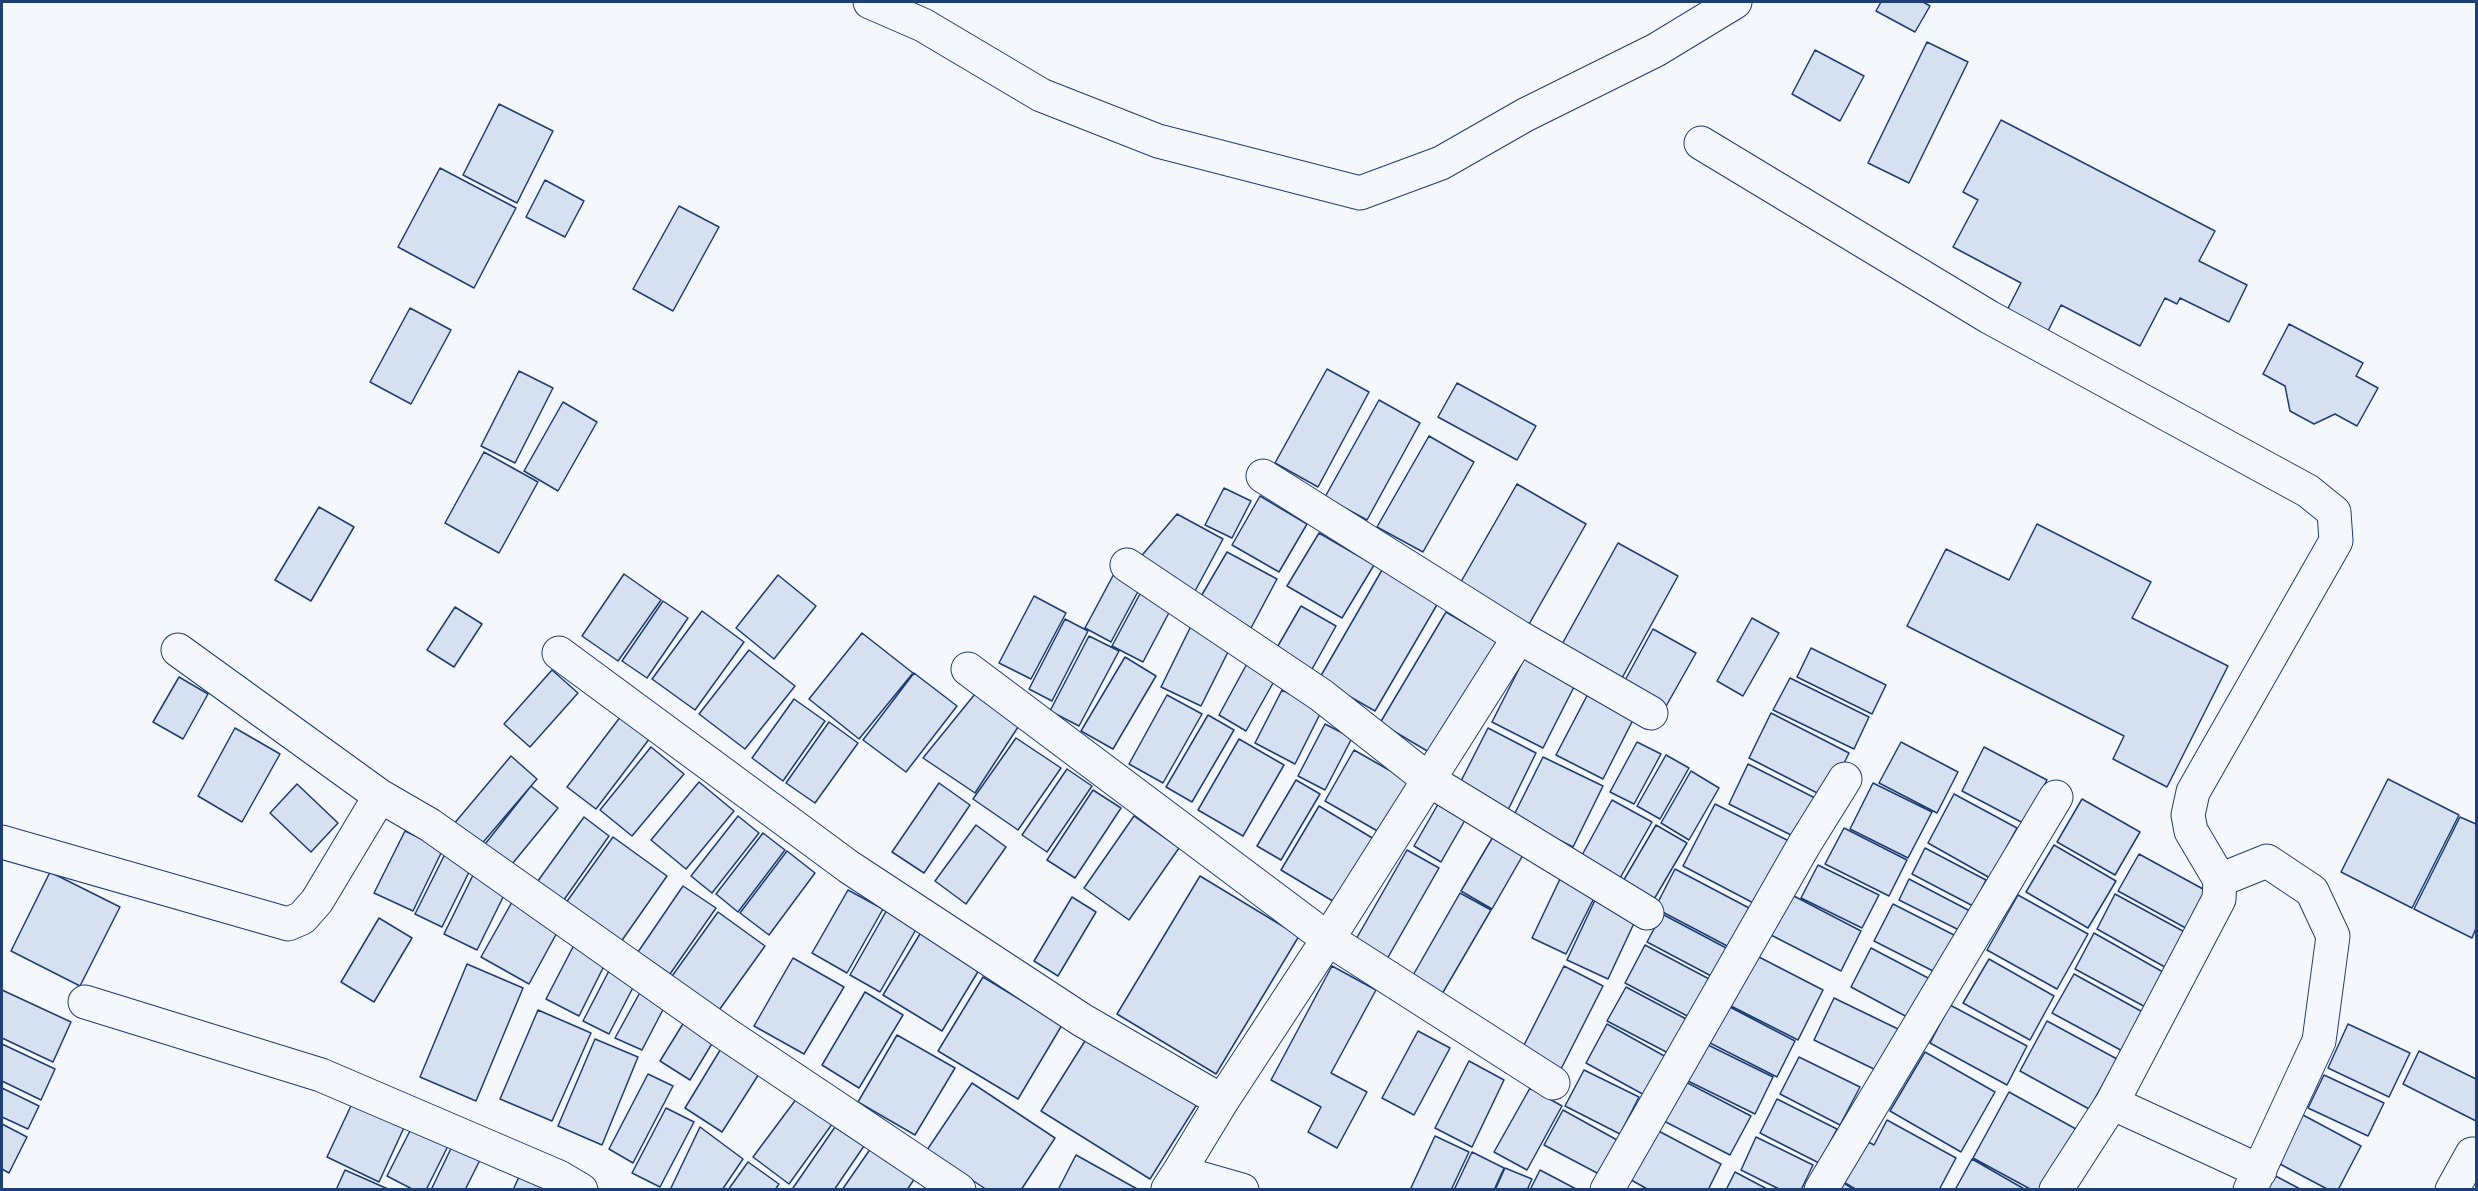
<!DOCTYPE html>
<style>
body{margin:0}
#map{position:relative;width:2478px;height:1191px;overflow:hidden;background:#f4f7fb;font-family:"Sofia Sans Condensed",sans-serif}
canvas{display:block}
.frame{position:absolute;inset:0;border:3px solid #1d3f73;pointer-events:none}
</style>
<div id="map">
<canvas width="2478" height="1191"></canvas>
<div class="frame"></div>
</div>
<script>
const g = document.querySelector('canvas').getContext('2d');
g.lineJoin = 'round';
function fill(path, color) {
  g.fillStyle = color;
  g.fill(path, 'evenodd');
}
function toPath(rows) {
  const path = new Path2D();
  for (const r of rows) {
    path.moveTo(r[0], r[1]);
    for (let i = 2; i < r.length; i += 2) path.lineTo(r[i], r[i + 1]);
  }
  return path;
}
function strokePath(path, color, width, dash) {
  g.strokeStyle = color;
  g.lineWidth = width;
  g.lineCap = dash ? 'butt' : 'round';
  g.setLineDash(dash || []);
  g.stroke(path);
}
const building = toPath([
 [1881,2,1923,2,1930,6,1915,32,1876,11,1881,2],
 [1927,42,1968,62,1909,183,1868,163,1927,42],
 [1815,50,1864,76,1840,121,1792,94,1815,50],
 [499,104,553,131,517,203,463,175,499,104],
 [2001,120,2215,231,2199,261,2247,285,2229,322,2180,298,2177,304,2165,298,2140,346,2061,305,2045,337,2004,316,2021,283,1953,247,1978,200,1963,192,2001,120],
 [440,168,516,208,474,288,398,247,440,168],
 [545,180,584,201,565,237,526,217,545,180],
 [679,206,719,227,673,311,633,289,679,206],
 [410,308,451,330,411,404,370,382,410,308],
 [2289,324,2363,363,2356,376,2378,388,2357,426,2335,414,2314,424,2290,411,2285,386,2263,374,2289,324],
 [1327,369,1369,392,1318,487,1275,463,1327,369],
 [519,371,553,388,515,463,481,446,519,371],
 [1457,383,1536,426,1517,460,1438,417,1457,383],
 [1379,400,1420,423,1367,520,1325,497,1379,400],
 [563,402,597,422,558,491,524,471,563,402],
 [1429,436,1474,462,1423,552,1377,527,1429,436],
 [484,452,538,482,499,553,445,523,484,452],
 [1517,484,1586,524,1528,626,1458,587,1517,484],
 [1224,488,1251,501,1232,538,1205,525,1224,488],
 [1260,496,1307,524,1279,572,1232,545,1260,496],
 [319,507,354,527,311,601,275,580,319,507],
 [1177,514,1223,539,1194,593,1138,560,1177,514],
 [2037,524,2151,582,2132,618,2228,666,2167,787,2113,759,2124,736,1907,626,1946,549,2009,580,2037,524],
 [1319,533,1374,565,1342,618,1287,586,1319,533],
 [1618,543,1678,576,1622,678,1561,646,1618,543],
 [1227,552,1277,579,1251,628,1200,598,1227,552],
 [1116,570,1142,584,1111,642,1085,628,1116,570],
 [1382,570,1438,603,1375,711,1319,679,1382,570],
 [624,574,661,600,618,661,582,636,624,574],
 [778,575,816,606,774,659,736,628,778,575],
 [1141,592,1172,607,1143,662,1112,646,1141,592],
 [1034,596,1066,613,1031,679,999,663,1034,596],
 [663,601,688,618,647,678,622,661,663,601],
 [1301,606,1336,626,1311,671,1275,651,1301,606],
 [455,607,482,624,454,667,427,650,455,607],
 [702,611,744,642,695,710,652,679,702,611],
 [1446,612,1500,644,1434,755,1380,723,1446,612],
 [1752,618,1779,633,1743,696,1717,681,1752,618],
 [1065,619,1088,631,1052,701,1029,689,1065,619],
 [1191,626,1231,646,1201,706,1161,687,1191,626],
 [1653,629,1696,653,1665,708,1623,684,1653,629],
 [862,633,913,673,859,739,809,699,862,633],
 [1089,636,1119,651,1079,726,1050,711,1089,636],
 [1811,648,1886,685,1872,714,1797,677,1811,648],
 [749,650,795,686,745,749,699,714,749,650],
 [1125,657,1156,676,1113,749,1081,731,1125,657],
 [1525,657,1576,683,1543,748,1492,722,1525,657],
 [1249,660,1277,676,1246,731,1219,715,1249,660],
 [552,670,578,693,530,747,504,724,552,670],
 [914,673,957,706,906,772,863,740,914,673],
 [179,677,208,694,183,739,153,722,179,677],
 [1790,678,1869,717,1854,749,1773,710,1790,678],
 [1282,690,1322,710,1295,764,1255,743,1282,690],
 [1590,690,1636,714,1603,779,1556,755,1590,690],
 [975,694,1020,724,975,793,923,758,975,694],
 [1167,695,1202,714,1163,783,1129,764,1167,695],
 [794,699,825,721,783,781,752,758,794,699],
 [1771,713,1849,753,1827,798,1749,758,1771,713],
 [1208,715,1234,730,1192,802,1166,787,1208,715],
 [621,716,650,738,596,809,567,787,621,716],
 [829,722,858,743,815,803,786,783,829,722],
 [1325,724,1352,738,1325,790,1298,776,1325,724],
 [235,728,280,754,242,822,198,796,235,728],
 [1488,728,1536,753,1508,810,1459,785,1488,728],
 [1016,738,1061,768,1018,830,973,799,1016,738],
 [1239,739,1284,765,1243,836,1198,810,1239,739],
 [1637,742,1661,754,1634,804,1610,792,1637,742],
 [1901,742,1958,772,1937,813,1879,783,1901,742],
 [651,747,684,774,632,836,600,810,651,747],
 [1984,747,2047,780,2025,824,1962,791,1984,747],
 [1354,750,1410,782,1381,833,1325,801,1354,750],
 [1666,755,1689,768,1660,819,1637,806,1666,755],
 [511,756,537,779,479,847,453,825,511,756],
 [1543,757,1603,786,1573,847,1513,817,1543,757],
 [1748,764,1821,801,1801,840,1729,804,1748,764],
 [1067,769,1092,786,1047,852,1022,835,1067,769],
 [1691,771,1719,788,1689,840,1661,823,1691,771],
 [2388,779,2459,815,2412,908,2341,872,2388,779],
 [1296,780,1320,794,1281,860,1257,846,1296,780],
 [699,782,734,811,686,869,651,840,699,782],
 [939,783,970,805,924,873,892,852,939,783],
 [1873,783,1932,812,1908,858,1850,829,1873,783],
 [297,784,338,823,311,852,270,813,297,784],
 [531,786,558,808,508,869,482,848,531,786],
 [1093,790,1121,808,1075,878,1047,860,1093,790],
 [1954,794,2017,828,1990,878,1928,843,1954,794],
 [1441,799,1468,815,1441,862,1414,846,1441,799],
 [2082,799,2140,832,2115,875,2057,842,2082,799],
 [1612,800,1652,822,1620,878,1581,857,1612,800],
 [1715,804,1793,843,1761,907,1683,866,1715,804],
 [1319,806,1374,839,1336,903,1281,870,1319,806],
 [738,816,759,833,712,893,691,876,738,816],
 [1134,816,1179,848,1129,920,1084,888,1134,816],
 [584,817,609,836,561,904,535,885,584,817],
 [2460,817,2476,824,2476,928,2472,938,2414,909,2460,817],
 [976,825,1006,847,966,904,935,881,976,825],
 [1656,825,1687,843,1653,901,1622,883,1656,825],
 [1844,828,1907,860,1889,896,1825,864,1844,828],
 [1497,830,1527,848,1492,909,1461,891,1497,830],
 [405,831,443,849,413,911,374,893,405,831],
 [763,833,785,850,738,912,716,894,763,833],
 [613,837,667,876,618,946,563,907,613,837],
 [2054,845,2116,881,2088,928,2026,892,2054,845],
 [1925,848,1986,880,1973,906,1912,874,1925,848],
 [1407,850,1439,868,1387,959,1355,941,1407,850],
 [787,851,815,873,769,935,740,913,787,851],
 [446,852,472,866,442,927,415,914,446,852],
 [2139,854,2214,895,2193,932,2118,891,2139,854],
 [1818,865,1879,895,1862,928,1801,898,1818,865],
 [477,867,510,883,477,950,444,934,477,867],
 [1675,869,1751,909,1731,948,1655,908,1675,869],
 [50,872,120,907,80,986,11,951,50,872],
 [1200,876,1299,936,1216,1074,1117,1014,1200,876],
 [1560,879,1595,896,1566,954,1532,938,1560,879],
 [1909,879,1970,911,1959,930,1899,900,1909,879],
 [683,886,716,908,670,974,638,952,683,886],
 [848,890,883,909,847,973,812,953,848,890],
 [1460,893,1491,910,1442,994,1412,977,1460,893],
 [1790,894,1861,931,1841,971,1769,934,1790,894],
 [2115,894,2192,936,2172,971,2097,929,2115,894],
 [2018,895,2088,934,2057,989,1987,950,2018,895],
 [1072,897,1096,912,1058,976,1034,961,1072,897],
 [1595,900,1636,919,1608,979,1567,960,1595,900],
 [512,902,559,929,529,984,481,957,512,902],
 [1893,904,1956,936,1937,973,1874,941,1893,904],
 [888,908,918,926,880,992,850,975,888,908],
 [718,912,765,946,717,1013,670,979,718,912],
 [1662,914,1730,950,1715,978,1647,942,1662,914],
 [379,918,412,938,374,1002,341,982,379,918],
 [923,929,982,965,942,1031,883,995,923,929],
 [2094,933,2170,976,2151,1010,2075,969,2094,933],
 [574,945,606,962,579,1016,546,999,574,945],
 [1645,945,1713,981,1693,1019,1625,983,1645,945],
 [1871,948,1930,979,1909,1018,1851,987,1871,948],
 [1757,956,1823,990,1798,1040,1731,1006,1757,956],
 [793,958,844,987,804,1054,754,1026,793,958],
 [1989,959,2054,996,2030,1040,1963,1003,1989,959],
 [613,963,639,976,609,1034,583,1021,613,963],
 [467,964,523,988,476,1101,420,1077,467,964],
 [1332,966,1376,990,1331,1073,1367,1092,1337,1148,1308,1132,1321,1107,1271,1080,1332,966],
 [1564,966,1603,986,1561,1069,1522,1049,1564,966],
 [2074,974,2148,1015,2128,1054,2052,1013,2074,974],
 [983,977,1062,1025,1018,1099,938,1051,983,977],
 [643,987,668,1000,642,1050,615,1038,643,987],
 [1626,987,1690,1021,1672,1055,1607,1021,1626,987],
 [2,990,71,1022,53,1062,2,1038,2,990],
 [865,992,903,1015,859,1088,822,1065,865,992],
 [1834,998,1898,1029,1878,1071,1814,1040,1834,998],
 [1726,1005,1795,1041,1777,1077,1708,1042,1726,1005],
 [1950,1005,2027,1046,2007,1085,1930,1043,1950,1005],
 [538,1010,591,1033,552,1121,500,1099,538,1010],
 [689,1014,719,1032,690,1080,660,1061,689,1014],
 [2047,1021,2117,1059,2089,1109,2020,1071,2047,1021],
 [1607,1024,1668,1058,1648,1097,1586,1063,1607,1024],
 [2348,1024,2410,1053,2389,1097,2328,1068,2348,1024],
 [1418,1031,1450,1048,1414,1115,1382,1098,1418,1031],
 [1090,1033,1199,1101,1150,1179,1041,1111,1090,1033],
 [897,1035,955,1068,915,1135,858,1102,897,1035],
 [595,1039,638,1057,602,1145,558,1126,595,1039],
 [725,1042,764,1066,722,1132,685,1108,725,1042],
 [1704,1043,1773,1077,1755,1114,1686,1080,1704,1043],
 [2,1044,55,1069,41,1100,2,1081,2,1044],
 [2419,1051,2476,1079,2476,1121,2403,1084,2419,1051],
 [1925,1052,1995,1092,1961,1152,1890,1111,1925,1052],
 [1799,1057,1860,1087,1840,1125,1780,1094,1799,1057],
 [1469,1061,1504,1080,1472,1147,1435,1128,1469,1061],
 [1584,1070,1639,1097,1620,1134,1565,1106,1584,1070],
 [648,1074,673,1086,633,1163,609,1149,648,1074],
 [2324,1075,2384,1103,2368,1136,2308,1108,2324,1075],
 [1680,1079,1751,1116,1730,1155,1660,1119,1680,1079],
 [972,1083,1055,1138,1021,1190,987,1190,927,1150,972,1083],
 [2,1088,39,1106,28,1129,2,1117,2,1088],
 [1530,1088,1562,1106,1527,1170,1494,1152,1530,1088],
 [2009,1092,2076,1129,2043,1190,2032,1190,1973,1158,2009,1092],
 [800,1094,835,1120,789,1184,753,1157,800,1094],
 [356,1095,408,1119,379,1182,327,1157,356,1095],
 [1777,1099,1837,1129,1819,1163,1760,1133,1777,1099],
 [666,1108,694,1122,660,1187,632,1173,666,1108],
 [1563,1110,1617,1140,1599,1174,1544,1145,1563,1110],
 [2303,1115,2361,1146,2338,1190,2329,1190,2278,1163,2303,1115],
 [1887,1120,1956,1158,1939,1190,1857,1190,1842,1181,1865,1140,1874,1145,1887,1120],
 [415,1121,451,1140,426,1190,414,1190,387,1176,415,1121],
 [2,1124,27,1137,9,1173,2,1169,2,1124],
 [700,1127,743,1159,722,1190,670,1190,700,1127],
 [835,1127,864,1146,834,1190,795,1190,793,1188,835,1127],
 [1651,1127,1721,1164,1708,1190,1649,1190,1624,1176,1651,1127],
 [1435,1136,1469,1152,1451,1190,1410,1190,1435,1136],
 [1756,1137,1813,1165,1801,1190,1781,1190,1741,1170,1756,1137],
 [456,1138,484,1152,465,1190,431,1190,456,1138],
 [871,1148,915,1178,907,1190,842,1190,871,1148],
 [1472,1152,1504,1168,1494,1190,1454,1190,1472,1152],
 [1076,1155,1139,1190,1058,1190,1076,1155],
 [1972,1159,2026,1190,1955,1190,1972,1159],
 [748,1162,779,1184,775,1190,728,1190,748,1162],
 [523,1168,556,1190,513,1190,523,1168],
 [1505,1168,1532,1179,1527,1190,1495,1190,1505,1168],
 [345,1170,388,1189,388,1190,336,1190,345,1170],
 [1540,1170,1578,1190,1530,1190,1540,1170],
 [1735,1172,1769,1190,1726,1190,1735,1172],
 [2268,1172,2302,1190,2259,1190,2268,1172],
 [1842,1182,1855,1190,1838,1190,1842,1182]
]);
const minor = toPath([
 [870,2,923,25,1041,95,1158,141,1360,193,1441,163,1525,115,1656,50,1735,2],
 [1701,143,1989,317,2308,491,2334,512,2336,541,2193,792,2188,815,2191,831,2220,880,2219,899,2112,1103,2056,1190],
 [1263,476,1519,637,1651,713],
 [1127,565,1321,695,1429,780,1647,913],
 [178,650,380,796,430,825,726,1034,959,1190],
 [559,653,849,867,1082,1020,1222,1101],
 [968,669,1328,939,1553,1083],
 [2,842,288,924,302,918,317,901,380,796],
 [2220,880,2267,861,2312,891,2333,936,2319,1041,2250,1190],
 [85,1002,321,1075,559,1177,581,1190],
 [2112,1103,2260,1171],
 [1179,1172,1222,1101,1328,939,1519,637],
 [1168,1189,1179,1172,1242,1190],
 [1607,1190,1804,845,1845,779],
 [1821,1190,2056,797],
 [2452,1190,2472,1154]
]);
fill(building, '#d5e0f0');
strokePath(building, '#1d3f73', 1.5);
strokePath(minor, '#1d3f73', 35);
strokePath(minor, '#f4f7fb', 33);
</script>
